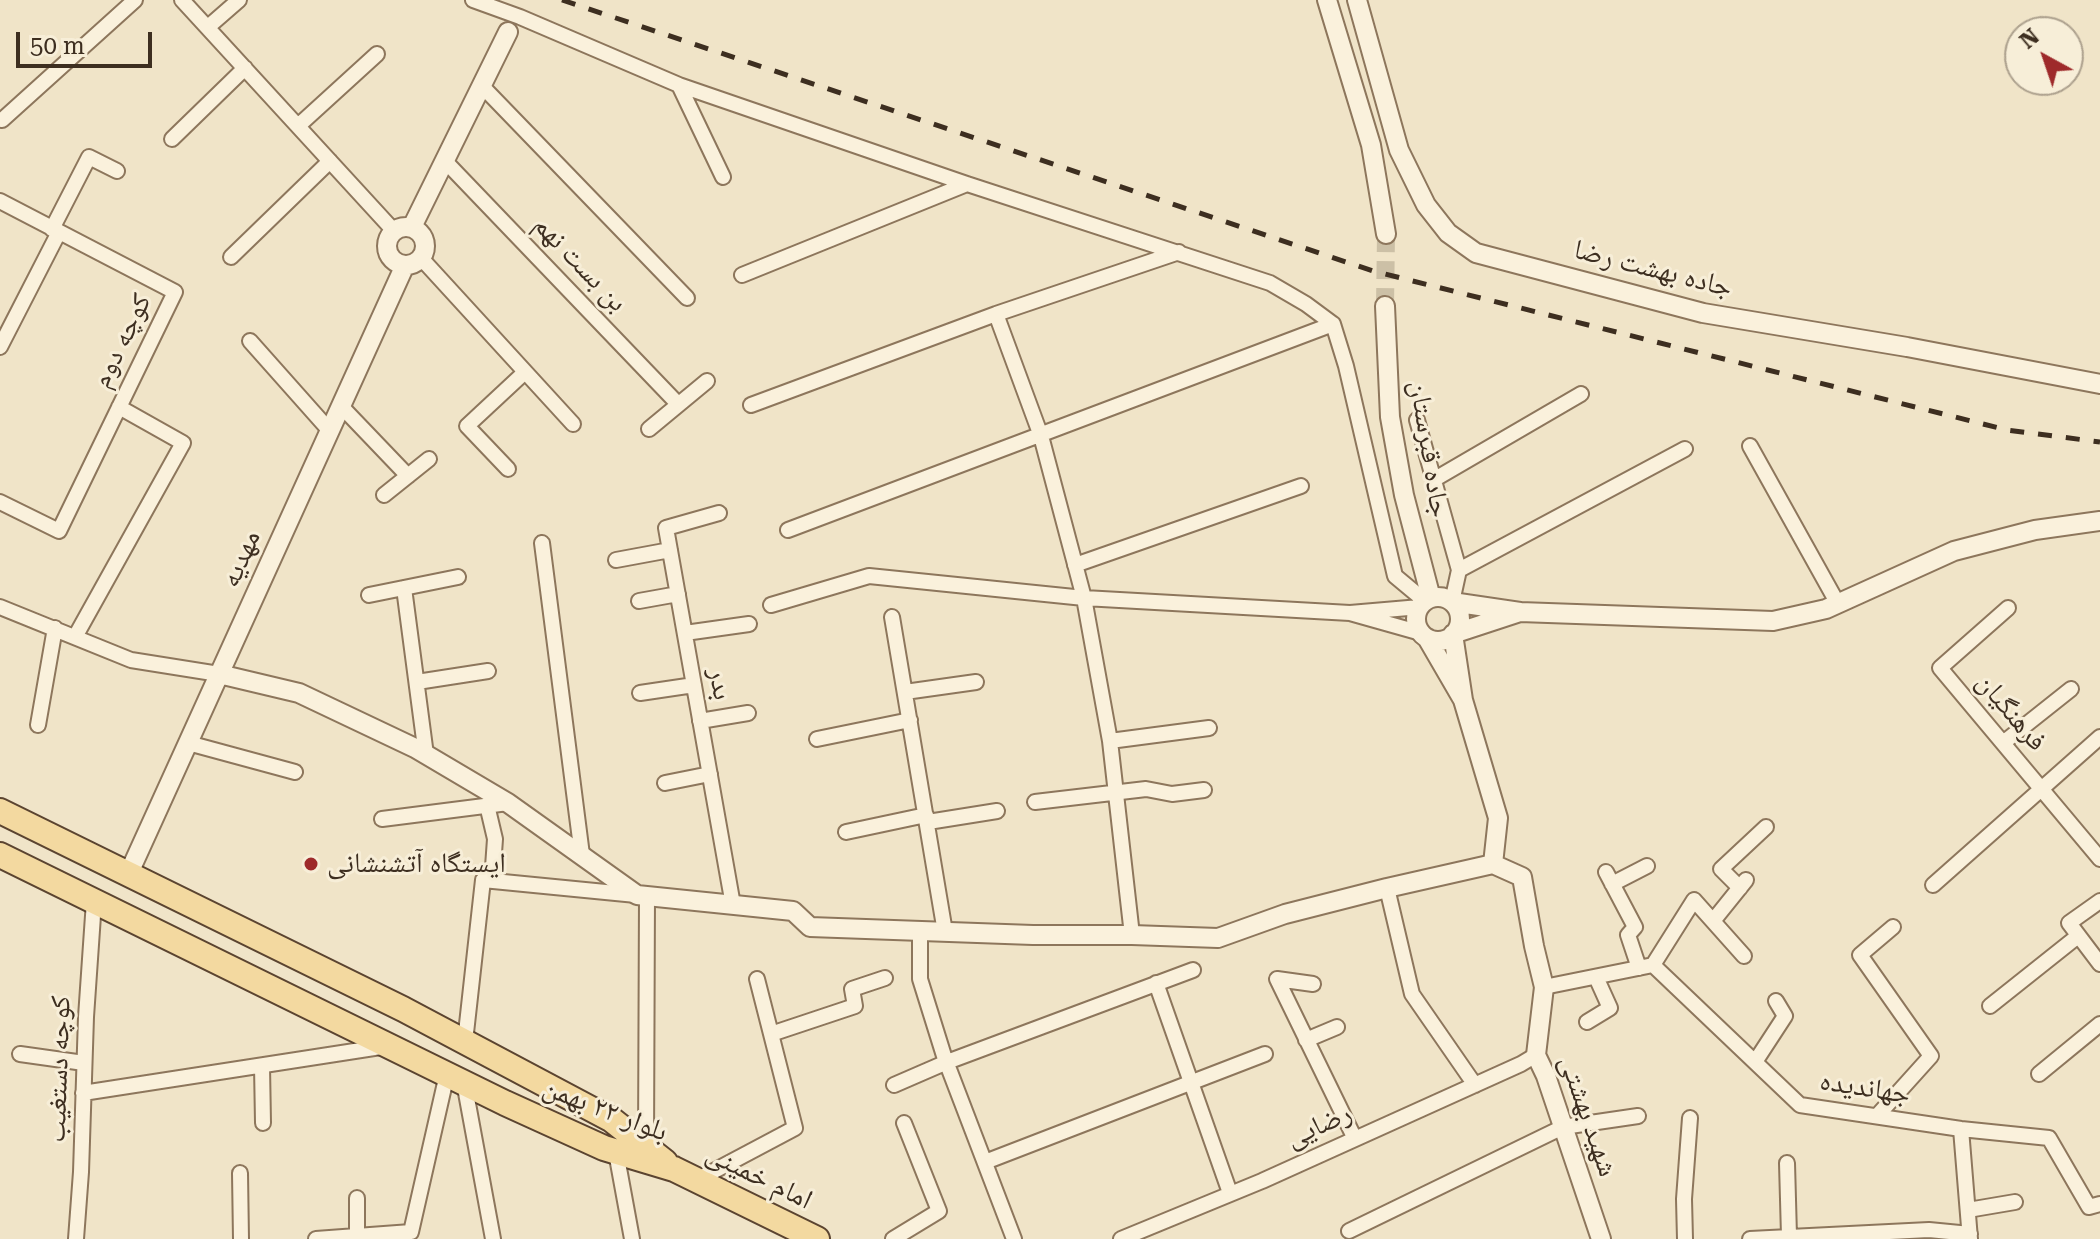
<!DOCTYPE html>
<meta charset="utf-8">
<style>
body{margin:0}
#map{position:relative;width:2100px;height:1239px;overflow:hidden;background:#f0e4c8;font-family:"Roboto Serif",serif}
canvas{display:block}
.north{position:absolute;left:2004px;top:16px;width:80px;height:80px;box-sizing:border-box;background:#f7eed8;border:2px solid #ada18e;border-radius:50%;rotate:320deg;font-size:22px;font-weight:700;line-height:32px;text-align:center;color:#3d2e20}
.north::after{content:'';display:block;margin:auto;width:28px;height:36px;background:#9e2a2b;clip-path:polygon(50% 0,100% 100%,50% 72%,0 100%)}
.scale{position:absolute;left:16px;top:32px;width:136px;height:36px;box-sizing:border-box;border:4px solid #3d2e20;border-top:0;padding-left:10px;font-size:24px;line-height:28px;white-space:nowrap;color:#3d2e20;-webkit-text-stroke:6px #f7eed8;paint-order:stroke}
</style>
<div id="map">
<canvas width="2100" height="1239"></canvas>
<div class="north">N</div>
<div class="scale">50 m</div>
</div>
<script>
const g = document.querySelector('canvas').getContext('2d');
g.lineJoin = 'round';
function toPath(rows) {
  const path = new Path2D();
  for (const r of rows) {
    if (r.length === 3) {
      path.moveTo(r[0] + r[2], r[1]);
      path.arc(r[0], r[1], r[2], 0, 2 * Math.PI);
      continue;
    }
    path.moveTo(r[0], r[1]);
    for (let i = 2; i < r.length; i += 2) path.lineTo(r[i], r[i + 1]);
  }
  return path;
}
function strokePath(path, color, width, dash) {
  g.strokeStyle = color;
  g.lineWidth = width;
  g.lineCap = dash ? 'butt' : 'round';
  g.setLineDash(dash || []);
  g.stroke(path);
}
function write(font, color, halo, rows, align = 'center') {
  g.font = font + ' "Roboto Serif","Noto Naskh Arabic",serif';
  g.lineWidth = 6;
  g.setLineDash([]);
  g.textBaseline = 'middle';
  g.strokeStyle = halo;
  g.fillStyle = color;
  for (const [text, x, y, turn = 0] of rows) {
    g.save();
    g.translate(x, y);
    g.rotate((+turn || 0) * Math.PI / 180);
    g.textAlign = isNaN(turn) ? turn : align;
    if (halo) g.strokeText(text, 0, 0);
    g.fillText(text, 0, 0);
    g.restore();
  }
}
const tertiaryTunnel = toPath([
 [1385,306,1386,234]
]);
const minor = toPath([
 [182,0,394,231],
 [473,0,520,17,679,85,967,184,1270,283,1306,304,1333,324,1346,366,1395,576,1425,601],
 [208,27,239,0],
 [679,85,723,177],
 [482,86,687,298],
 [2,120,135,0],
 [298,126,377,54],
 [172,139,245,68],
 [445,161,678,404],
 [0,201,175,292,59,531,0,502],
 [52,229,89,157,117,171],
 [231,257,330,161],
 [421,258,573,424],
 [742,275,967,184],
 [996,314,1041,436,1084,598,1110,741,1132,935],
 [250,341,330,431],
 [0,347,59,232],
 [751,405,996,314,1179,252],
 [341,406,408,476],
 [1417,420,1459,570,1452,602],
 [649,429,707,381],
 [1750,446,1838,604],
 [508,469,467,426,525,372],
 [1435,479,1581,394],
 [384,495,429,459],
 [719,513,666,528,733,905],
 [788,530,1333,324],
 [542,543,582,855],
 [616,560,670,550],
 [1075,565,1301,486],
 [1459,570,1685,449],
 [404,588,426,755],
 [369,595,458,577],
 [639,601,678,594],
 [771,605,869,576,1084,598,1350,613],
 [0,607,131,660,219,674],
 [1420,607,1350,613,1421,633],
 [2008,608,1940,668,2100,859],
 [892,617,945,932],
 [685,633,749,624],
 [75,637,183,443,119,407],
 [417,682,488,671],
 [905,692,976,682],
 [640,693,694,685],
 [700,721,748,713],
 [38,725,55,628],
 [817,739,910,720],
 [1110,741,1209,728],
 [188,743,295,772],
 [2003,743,2071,689],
 [665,783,710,774],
 [1035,802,1146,789,1172,794,1204,790],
 [487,805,495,839,492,881],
 [382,819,508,803],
 [928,822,997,811],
 [846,832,926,815],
 [1606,872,1635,927,1628,935,1639,968],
 [1612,884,1647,866],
 [1933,885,2100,737],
 [1387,888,1412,994,1475,1085],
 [1740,888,1721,869,1766,827],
 [2100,901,2069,923,2100,964],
 [1713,921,1746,880],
 [920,931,920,979,944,1056,1014,1239],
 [1653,965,1694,900,1744,956],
 [1156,983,1230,1193],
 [1313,984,1277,979,1355,1139],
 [1544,987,1653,965,1800,1105,1961,1129,2049,1138,2089,1207,2100,1204],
 [1990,1006,2078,936],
 [1587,1022,1610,1008,1596,977],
 [771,1034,855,1006,852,989,885,978],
 [1306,1040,1337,1027],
 [465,1042,483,880,636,895],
 [20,1054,84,1063],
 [1755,1062,1785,1016,1776,1001],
 [262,1066,263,1123],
 [2039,1074,2100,1024],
 [464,1082,493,1239],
 [894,1085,947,1062,1193,970],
 [83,1093,387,1046],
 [1877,1116,1931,1056,1860,955,1893,927],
 [1961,1129,1970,1239],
 [646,1146,647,896],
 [616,1152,632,1239],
 [985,1162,1265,1054],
 [1787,1163,1789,1236],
 [240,1173,241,1239],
 [697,1180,795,1128,757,979],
 [1968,1210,2015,1202],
 [1349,1231,1563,1127,1638,1116],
 [357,1236,357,1198],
 [76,1239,81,1172,86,1017,94,901],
 [316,1239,411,1232,447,1074],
 [893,1239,939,1211,904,1123],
 [1121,1239,1262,1181,1521,1064,1536,1055],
 [1685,1239,1684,1199,1690,1118],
 [1750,1239,1929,1230,1970,1234]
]);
const tertiary = toPath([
 [1327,0,1371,145,1386,234],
 [1357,0,1399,150,1426,205,1448,233,1476,253,1703,313,1907,347,2100,384],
 [406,246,19],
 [412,227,508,32],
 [1385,306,1390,417,1404,495,1431,598],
 [1438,619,22],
 [1520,612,1773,621,1826,609,1954,551,2035,530,2100,521],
 [1427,638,1463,700,1453,634,1520,612,1452,602],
 [219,674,299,693,415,748,508,803,637,895,793,911,810,927,1033,935,1132,935,1218,938,1285,914,1387,888,1493,864],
 [1463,700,1498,818,1493,864,1522,877,1534,946,1544,987,1536,1055,1546,1076,1601,1239],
 [128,875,405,265]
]);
const primary = toPath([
 [0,811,403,1009,612,1120,665,1162],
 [0,855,505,1103,604,1148,674,1169,817,1239]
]);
const rail = toPath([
 [562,0,1373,271,2007,430,2100,442]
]);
const markers = [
 [311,864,8,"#9e2a2b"]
];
const streetNames = [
 ["بن بست نهم",580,264,46],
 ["جاده بهشت رضا",1653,269,14],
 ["کوچه دوم",122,341,-64],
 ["جاده قبرستان",1429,449,81],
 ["مهدیه",241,559,-66],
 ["بدر",720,684,80],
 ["فرهنگیان",2011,712,50],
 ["کوچه دستغیب",59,1069,-88],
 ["جهاندیده",1865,1088,9],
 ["بلوار ۲۲ بهمن",605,1110,21],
 ["شهید بهشتی",1588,1116,71],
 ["رضایی",1319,1126,-24],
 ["امام خمینی",759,1177,26]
];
const poiNames = [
 ["ایستگاه آتشنشانی",327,864]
];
strokePath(tertiaryTunnel, '#ccc0a6', 18, [18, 9]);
strokePath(minor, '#8d765c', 18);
strokePath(tertiary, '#8d765c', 22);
strokePath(primary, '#5b4430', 28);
strokePath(minor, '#faf1dc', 14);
strokePath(tertiary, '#faf1dc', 18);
strokePath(primary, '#f3d9a0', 24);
strokePath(rail, '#3d2e20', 5, [14, 14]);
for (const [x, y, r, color] of markers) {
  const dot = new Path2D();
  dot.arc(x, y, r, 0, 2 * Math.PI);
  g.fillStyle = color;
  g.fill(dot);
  strokePath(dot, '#f7eed8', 3);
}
write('28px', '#3d2e20', '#f7eed8', streetNames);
write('28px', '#3d2e20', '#f7eed8', poiNames, 'left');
</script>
